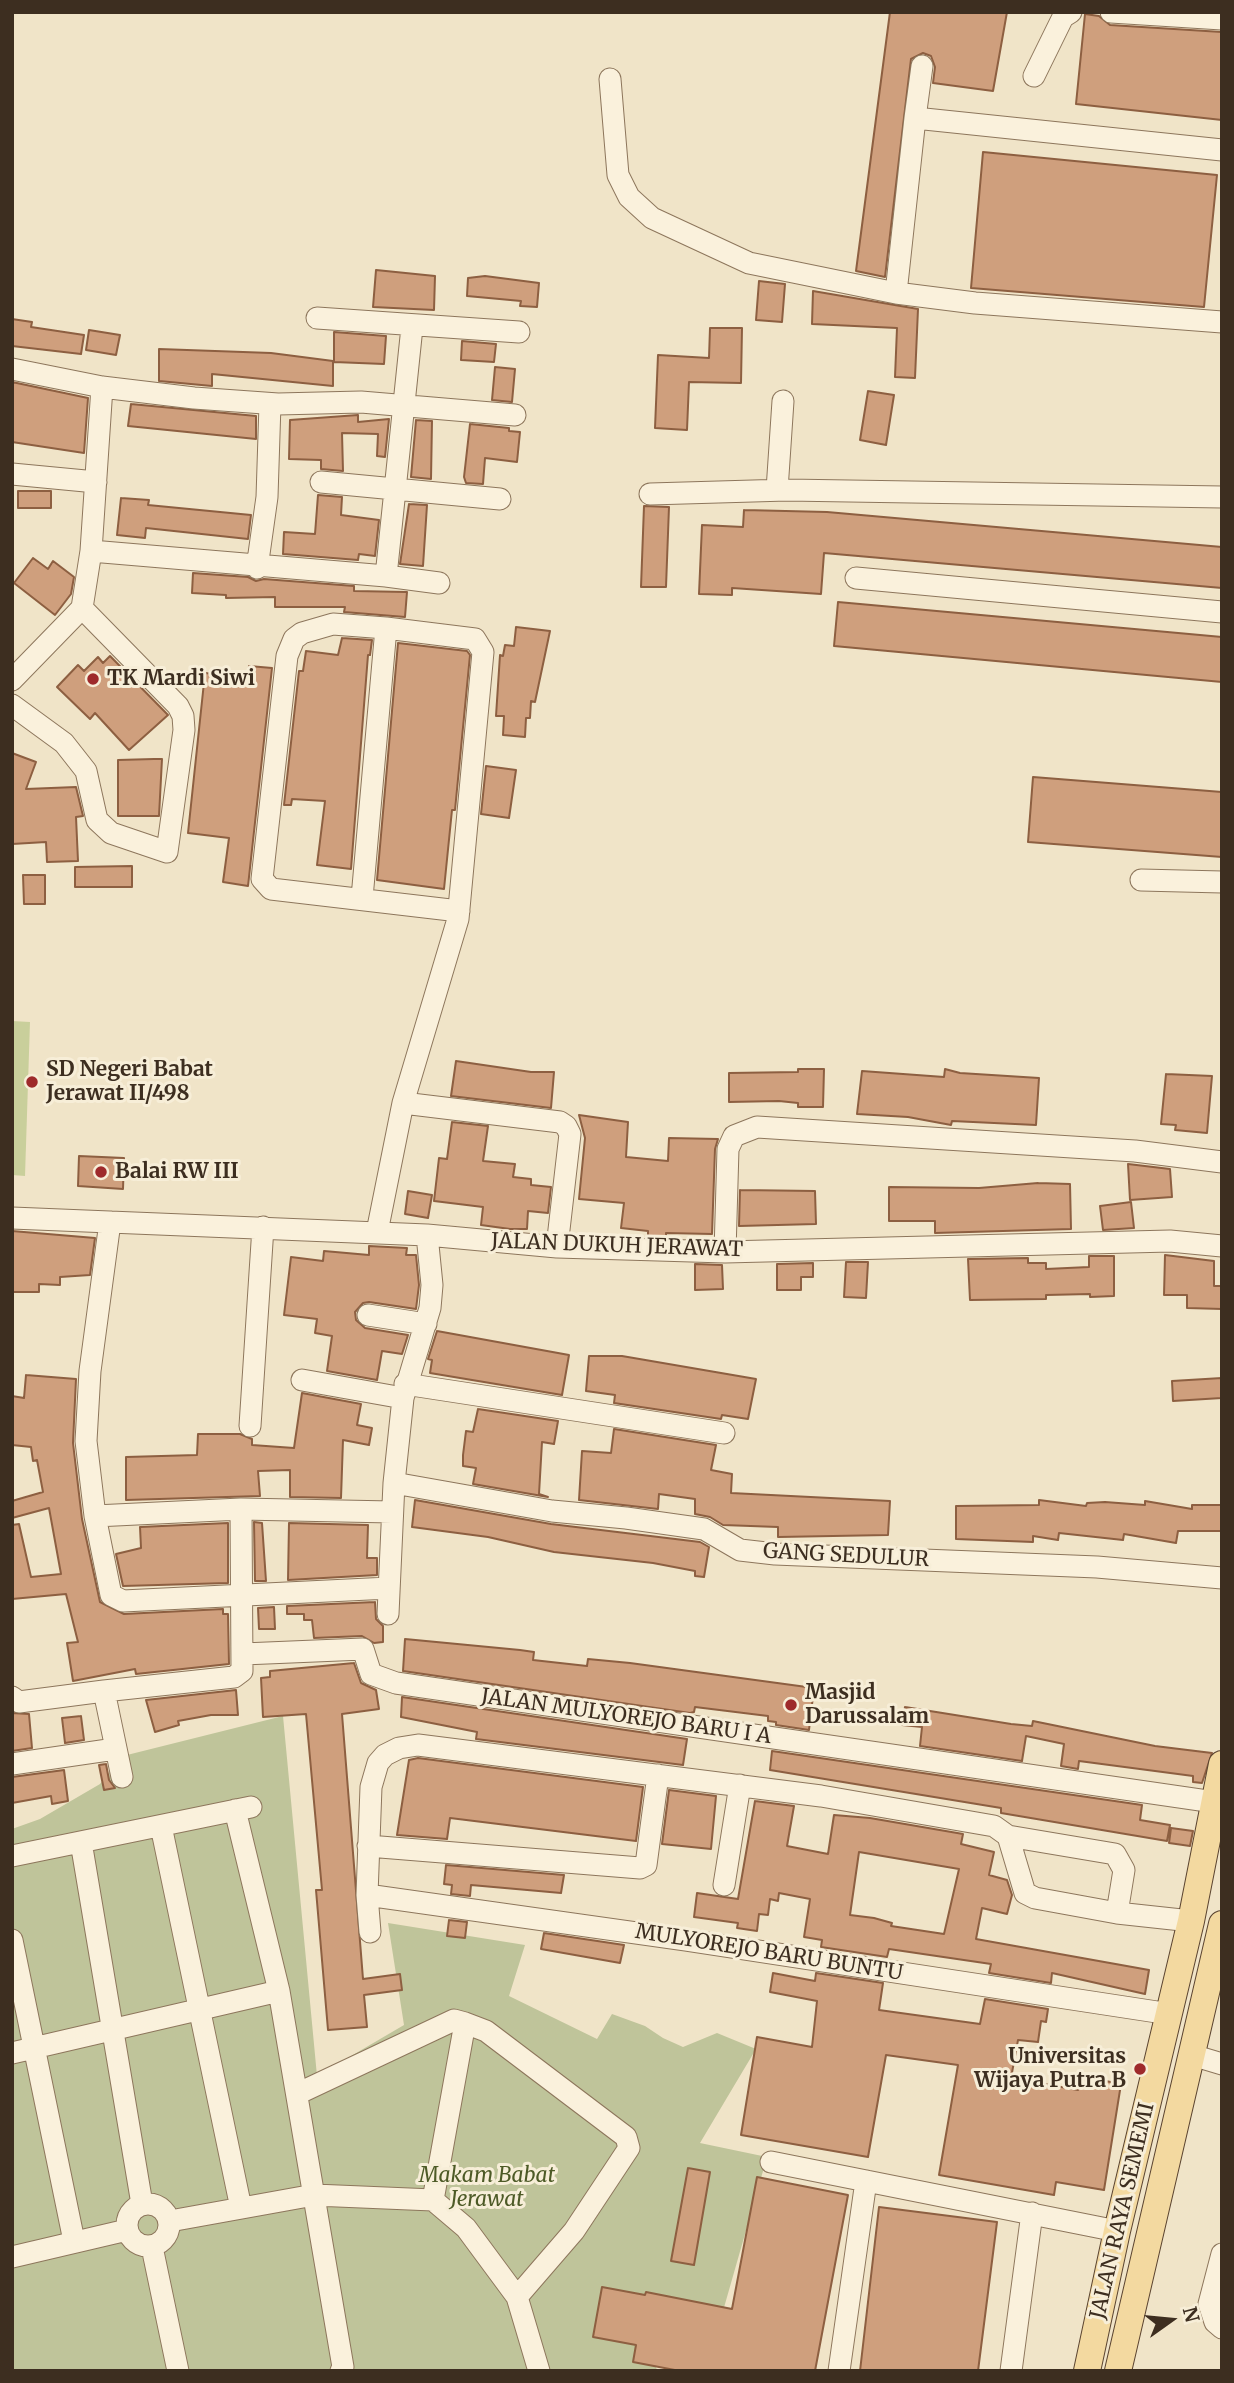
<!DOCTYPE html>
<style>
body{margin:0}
#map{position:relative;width:1234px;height:2383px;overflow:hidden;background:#f0e4c8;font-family:Merriweather,serif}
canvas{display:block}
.frame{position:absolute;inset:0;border:14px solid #3d2e20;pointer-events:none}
.north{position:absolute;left:1136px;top:2285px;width:70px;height:70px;-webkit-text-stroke:5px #f7eed8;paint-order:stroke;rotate:75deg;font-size:19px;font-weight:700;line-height:28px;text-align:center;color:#3d2e20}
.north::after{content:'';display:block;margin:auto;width:24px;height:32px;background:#3d2e20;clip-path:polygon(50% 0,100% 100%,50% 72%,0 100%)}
</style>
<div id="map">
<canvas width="1234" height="2383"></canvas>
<div class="frame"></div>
<div class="north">N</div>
</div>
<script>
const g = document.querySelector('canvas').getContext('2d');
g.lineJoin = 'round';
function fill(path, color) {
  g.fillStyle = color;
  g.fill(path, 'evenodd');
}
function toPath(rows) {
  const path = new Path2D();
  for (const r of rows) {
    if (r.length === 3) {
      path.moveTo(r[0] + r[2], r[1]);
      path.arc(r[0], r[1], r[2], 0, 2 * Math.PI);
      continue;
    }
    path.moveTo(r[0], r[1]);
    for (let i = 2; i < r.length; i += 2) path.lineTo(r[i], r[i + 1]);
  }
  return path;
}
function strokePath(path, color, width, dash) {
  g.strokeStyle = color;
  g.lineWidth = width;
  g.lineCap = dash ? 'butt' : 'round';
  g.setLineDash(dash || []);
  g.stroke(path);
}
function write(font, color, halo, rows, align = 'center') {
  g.font = font + ' Merriweather,serif';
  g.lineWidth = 6;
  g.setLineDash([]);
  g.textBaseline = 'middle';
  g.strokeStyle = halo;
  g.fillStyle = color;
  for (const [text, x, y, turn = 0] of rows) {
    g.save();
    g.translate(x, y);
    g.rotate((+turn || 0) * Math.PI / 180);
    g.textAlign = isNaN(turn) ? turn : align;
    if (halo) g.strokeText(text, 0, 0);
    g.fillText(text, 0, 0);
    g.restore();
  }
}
const green = toPath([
 [12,1021,30,1022,25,1176,12,1175]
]);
const cemetery = toPath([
 [283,1716,317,2076,404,2025,388,1923,525,1945,509,1996,597,2039,612,2014,645,2026,663,2038,683,2047,717,2033,756,2049,700,2143,767,2157,721,2318,642,2303,657,2371,12,2371,12,1829,40,1819,100,1784,123,1756]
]);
const building = toPath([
 [890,12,1007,12,993,91,933,83,935,67,931,56,923,53,911,59,885,277,856,271,890,12],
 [1085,14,1099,16,1110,25,1222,32,1222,120,1076,104,1085,14],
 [983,152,1217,175,1204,307,971,288,983,152],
 [376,270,435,276,434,310,373,307,376,270],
 [485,276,539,283,537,307,520,306,521,301,467,296,468,278,485,276],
 [759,281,785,284,782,322,756,320,759,281],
 [813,291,918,309,915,378,895,377,897,328,812,324,813,291],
 [12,319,32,322,31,327,84,335,81,354,12,346,12,319],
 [710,328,742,328,741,383,689,382,687,430,655,428,658,355,709,358,710,328],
 [89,330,120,335,116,355,86,350,89,330],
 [334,332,386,336,384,364,334,362,334,332],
 [462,341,496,344,494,362,461,360,462,341],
 [159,349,271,353,333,361,333,386,212,374,212,386,159,381,159,349],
 [495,367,515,369,512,402,492,400,495,367],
 [12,382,88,398,84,453,12,442,12,382],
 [868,391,894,395,886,445,860,440,868,391],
 [131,404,256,416,256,439,128,426,131,404],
 [358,415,358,422,389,419,385,457,377,456,378,434,342,433,343,471,321,469,321,460,289,459,290,420,358,415],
 [416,420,432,421,431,479,411,477,416,420],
 [470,424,509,428,509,431,520,432,517,462,485,458,483,484,466,483,464,477,470,424],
 [18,491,51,491,51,508,18,508,18,491],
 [318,495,342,497,341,515,379,520,375,556,359,554,358,560,283,554,284,532,315,534,318,495],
 [121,498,149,500,148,505,251,515,248,539,146,528,145,538,117,535,121,498],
 [409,504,427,505,423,566,400,564,409,504],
 [644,506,669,507,666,587,641,587,644,506],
 [744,510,827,512,1222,547,1222,588,824,553,821,594,732,588,732,595,699,594,702,525,743,527,744,510],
 [33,558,48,569,53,561,74,577,71,594,55,615,14,583,33,558],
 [193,573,248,577,256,581,264,579,354,586,354,591,407,592,405,617,344,612,345,607,275,607,275,597,226,598,226,595,192,593,193,573],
 [838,602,1222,637,1222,682,834,646,838,602],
 [516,627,550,631,535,702,531,701,530,718,526,718,525,737,503,735,504,716,496,716,500,655,503,656,505,645,514,646,516,627],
 [342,638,372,640,370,655,368,655,351,869,317,865,325,801,292,799,291,805,284,805,299,671,303,671,306,651,338,655,342,638],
 [398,643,467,651,470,655,455,810,452,810,444,889,377,880,398,643],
 [110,656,168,715,129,750,95,713,90,719,57,687,78,665,84,671,98,657,103,663,110,656],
 [249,666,272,668,248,886,223,882,229,838,188,833,205,673,248,678,249,666],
 [12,753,36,762,26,789,76,787,83,816,76,817,78,861,47,862,46,842,12,844,12,753],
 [154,759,162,759,159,816,118,816,118,760,154,759],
 [486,766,516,770,509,818,481,814,486,766],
 [1033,777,1222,792,1222,857,1028,842,1033,777],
 [132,866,132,887,75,887,75,867,132,866],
 [23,875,45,875,45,904,24,904,23,875],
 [456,1061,531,1072,554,1072,551,1108,451,1096,456,1061],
 [798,1069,824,1069,823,1107,798,1107,798,1103,779,1101,729,1102,729,1073,798,1072,798,1069],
 [945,1069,960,1073,1039,1078,1036,1125,952,1121,951,1125,908,1117,857,1114,862,1071,944,1077,945,1069],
 [1166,1074,1212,1076,1207,1133,1175,1130,1176,1125,1161,1124,1166,1074],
 [579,1115,628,1122,626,1157,668,1161,669,1138,718,1139,715,1149,712,1234,666,1233,666,1237,648,1237,648,1231,621,1228,624,1203,579,1199,585,1138,579,1115],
 [452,1122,488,1126,483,1161,515,1164,513,1177,531,1179,531,1185,551,1187,548,1213,528,1211,527,1229,510,1229,481,1225,483,1207,434,1201,439,1158,447,1159,452,1122],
 [79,1156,124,1158,123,1189,78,1186,79,1156],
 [1128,1164,1170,1169,1172,1197,1130,1200,1128,1164],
 [1038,1183,1070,1184,1071,1229,935,1233,935,1221,889,1221,889,1187,979,1188,1038,1183],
 [740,1190,815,1191,816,1224,739,1226,740,1190],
 [408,1191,432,1195,428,1218,405,1214,408,1191],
 [1131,1202,1134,1228,1103,1230,1100,1206,1131,1202],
 [12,1231,95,1238,90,1275,60,1277,60,1285,39,1284,39,1292,12,1292,12,1231],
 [369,1246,407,1248,406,1255,416,1255,419,1285,416,1309,369,1302,363,1303,355,1312,356,1320,365,1328,408,1335,402,1354,382,1351,377,1380,327,1371,332,1336,315,1333,317,1319,284,1315,291,1257,323,1261,324,1251,369,1255,369,1246],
 [1165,1255,1214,1261,1214,1286,1222,1286,1222,1309,1187,1308,1187,1295,1164,1295,1165,1255],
 [1089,1256,1114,1256,1114,1296,1090,1297,1090,1294,1046,1295,1046,1299,970,1300,968,1259,1028,1258,1028,1263,1046,1263,1046,1269,1089,1267,1089,1256],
 [846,1262,868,1262,866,1298,844,1297,846,1262],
 [813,1263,813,1277,801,1277,801,1290,777,1290,777,1264,813,1263],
 [695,1264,722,1265,723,1289,695,1290,695,1264],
 [437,1331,569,1355,562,1395,430,1373,432,1360,428,1359,437,1331],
 [589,1356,622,1356,756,1379,748,1419,722,1415,721,1419,614,1403,615,1395,586,1391,589,1356],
 [26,1375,76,1379,73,1443,82,1519,100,1602,124,1614,223,1609,223,1614,228,1614,229,1664,136,1674,135,1669,73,1681,67,1643,78,1642,66,1594,12,1599,12,1525,19,1524,31,1577,61,1574,49,1508,12,1518,12,1501,43,1492,37,1460,33,1461,31,1447,12,1445,12,1396,24,1398,26,1375],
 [1222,1378,1222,1398,1173,1401,1172,1381,1222,1378],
 [302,1393,361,1404,357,1425,372,1428,369,1445,343,1440,341,1498,290,1497,290,1470,258,1471,260,1496,126,1500,126,1457,197,1455,198,1434,240,1434,252,1439,252,1445,294,1448,302,1393],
 [478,1409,558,1421,554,1444,542,1442,539,1494,548,1497,473,1484,476,1468,463,1466,463,1455,466,1431,473,1432,478,1409],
 [614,1429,716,1445,711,1470,732,1474,731,1493,890,1501,888,1535,778,1537,778,1527,723,1525,710,1517,695,1514,695,1499,659,1494,658,1509,579,1500,582,1451,611,1453,614,1429],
 [415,1500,551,1524,700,1542,709,1547,704,1577,695,1576,695,1571,653,1563,554,1552,488,1537,412,1527,415,1500],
 [1039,1500,1086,1506,1087,1503,1105,1502,1145,1505,1145,1501,1192,1509,1192,1505,1222,1505,1222,1531,1178,1531,1176,1543,1124,1534,1123,1540,1059,1533,1058,1540,1033,1536,1033,1542,956,1539,956,1506,1039,1505,1039,1500],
 [254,1522,262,1523,266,1581,255,1581,254,1522],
 [228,1523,228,1583,123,1586,116,1554,141,1548,140,1527,228,1523],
 [289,1523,368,1525,367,1558,377,1558,377,1575,288,1580,289,1523],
 [375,1602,376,1619,383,1626,383,1642,374,1643,362,1636,314,1638,312,1620,304,1620,304,1614,287,1614,287,1606,375,1602],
 [274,1607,275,1629,259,1629,258,1608,274,1607],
 [405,1639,520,1650,534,1652,533,1660,587,1666,588,1659,630,1663,814,1688,809,1730,776,1725,776,1722,768,1721,768,1716,695,1707,694,1712,690,1713,403,1671,405,1639],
 [354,1663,361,1683,376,1690,379,1709,342,1714,363,1979,400,1974,402,1990,364,1995,367,2027,328,2030,316,1890,322,1890,306,1714,263,1717,261,1678,270,1677,270,1671,354,1663],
 [236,1690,238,1715,211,1715,178,1721,179,1725,155,1732,146,1700,236,1690],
 [402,1697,687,1739,683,1765,476,1739,477,1732,401,1717,402,1697],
 [905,1707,1011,1724,1032,1726,1033,1721,1155,1746,1212,1753,1202,1783,1193,1782,1193,1776,1079,1761,1078,1769,1061,1766,1064,1744,1026,1736,1022,1761,920,1746,922,1727,902,1725,905,1707],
 [12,1713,29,1714,32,1748,12,1751,12,1713],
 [81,1716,84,1740,65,1743,62,1718,81,1716],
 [772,1751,1142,1805,1140,1820,1170,1825,1167,1841,1001,1813,1001,1808,770,1770,772,1751],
 [418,1758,643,1787,636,1841,450,1818,447,1839,397,1835,409,1760,418,1758],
 [106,1764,109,1780,115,1788,104,1790,99,1765,106,1764],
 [64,1770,68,1801,52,1804,51,1796,12,1803,12,1777,64,1770],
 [669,1790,716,1796,711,1849,662,1844,669,1790],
 [755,1801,794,1806,787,1846,828,1854,834,1815,870,1818,963,1834,961,1844,994,1852,989,1875,1007,1880,1012,1895,1007,1914,982,1908,976,1939,1149,1970,1145,1994,1052,1973,1051,1983,989,1973,991,1964,889,1949,887,1957,821,1947,822,1940,804,1937,810,1899,779,1893,778,1901,770,1899,768,1915,759,1914,757,1931,737,1928,738,1923,694,1917,697,1893,738,1899,755,1801],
 [859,1852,959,1869,944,1934,891,1926,892,1923,874,1918,850,1915,859,1852],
 [1171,1828,1193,1831,1190,1846,1169,1843,1171,1828],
 [446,1865,564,1875,561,1893,471,1885,470,1896,451,1894,452,1885,444,1884,446,1865],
 [449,1920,467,1922,465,1938,447,1936,449,1920],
 [544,1933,624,1945,620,1963,541,1949,544,1933],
 [773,1973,815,1981,816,1973,883,1983,879,2010,980,2024,985,1999,1048,2009,1046,2022,1041,2021,1038,2042,1018,2040,1011,2078,1078,2090,1080,2076,1121,2084,1104,2190,1056,2182,1054,2195,939,2175,958,2065,886,2055,868,2157,741,2135,757,2037,812,2047,817,2001,770,1992,773,1973],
 [688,2168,710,2172,694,2265,671,2261,688,2168],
 [757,2177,848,2195,815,2371,680,2371,633,2362,636,2345,593,2337,602,2287,645,2295,646,2292,732,2309,757,2177],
 [879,2207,997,2222,978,2371,860,2371,879,2207]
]);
const minor = toPath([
 [1111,12,1222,19],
 [1034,76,1063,17,1071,12],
 [610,79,618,175,629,197,652,218,749,263,896,293],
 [915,118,922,66],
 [1222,150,915,118,896,293,975,303,1222,322],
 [317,318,519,332],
 [12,369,102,387,194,398,278,404,361,402,515,415],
 [12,474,96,482],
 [321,482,500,499],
 [777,490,783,401],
 [650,494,787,490,1222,497],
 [91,551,386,576,412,327],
 [257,568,267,497,270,404],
 [386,576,439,583],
 [856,578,1222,612],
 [12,680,82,608,91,551,102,387],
 [12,705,64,743,86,771,97,820,111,833,167,852,184,730,183,716,178,706,82,608],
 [1141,880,1222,882],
 [362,898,386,628],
 [403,1103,560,1122,566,1126,570,1134,557,1247],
 [12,1218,427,1235,557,1247,725,1252,1170,1241,1222,1246],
 [110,1222,90,1371,86,1441,95,1516,111,1595,123,1601,389,1588],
 [377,1232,403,1103,458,919,483,652,475,639,386,628,333,624,302,633,294,639,287,656,262,879,271,889,459,911],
 [725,1252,728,1149,734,1136,757,1127,1135,1151,1222,1162],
 [368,1315,426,1324],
 [302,1380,403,1398],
 [405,1384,724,1433],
 [250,1426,263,1227],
 [394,1483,552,1511,626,1518,704,1529,740,1550,775,1554,1097,1567,1222,1578],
 [95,1516,241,1509,392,1512],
 [388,1614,394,1483,403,1398,430,1308,432,1285,427,1235],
 [243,1654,363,1649,371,1674,396,1683,1214,1802],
 [12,1697,19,1702,104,1691],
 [12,1764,115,1749],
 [122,1777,104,1691,234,1677,242,1671,241,1509],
 [235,1810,279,1991,343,2367,341,2371],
 [161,1826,241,2208],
 [1008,1836,1115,1854,1124,1870,1117,1913],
 [81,1842,142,2204],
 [368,1846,640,1868,646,1865,658,1775],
 [12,1856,251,1807],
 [724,1885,740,1785],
 [367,1895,686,1940,1170,2014],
 [370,1932,367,1895,371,1787,378,1763,385,1755,399,1748,418,1745,821,1796,994,1826,1008,1836,1025,1893,1035,1898,1117,1913,1191,1921],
 [12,1940,74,2241],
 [12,2053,279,1991],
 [1192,2055,1222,2064],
 [297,2094,454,2020,465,2023],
 [771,2162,1117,2231],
 [433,2200,465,2023,486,2031,626,2137,629,2148,574,2231,517,2297],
 [148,2225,21],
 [170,2221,314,2195,433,2200,466,2228,517,2297,539,2371],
 [152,2247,178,2371],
 [1222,2254,1209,2304,1215,2322,1222,2328],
 [12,2257,127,2230],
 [839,2371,866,2181],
 [1011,2371,1032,2213]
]);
const major = toPath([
 [1087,2371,1117,2231,1191,1921,1222,1764],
 [1118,2371,1222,1924]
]);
const markers = [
 [93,679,7,"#9e2a2b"],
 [32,1082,7,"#9e2a2b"],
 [101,1172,7,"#9e2a2b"],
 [791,1705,7,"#9e2a2b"],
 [1140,2069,7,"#9e2a2b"]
];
const poiNames = [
 ["TK Mardi Siwi",107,679],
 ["SD Negeri Babat",46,1070],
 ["Jerawat II/498",46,1094],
 ["Balai RW III",115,1172],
 ["Masjid",805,1693],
 ["Darussalam",805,1717],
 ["Universitas",1126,2057,"right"],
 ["Wijaya Putra B",1126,2081,"right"]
];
const streetNames = [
 ["JALAN DUKUH JERAWAT",617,1246,2],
 ["GANG SEDULUR",846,1556,3],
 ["JALAN MULYOREJO BARU I A",626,1717,8],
 ["MULYOREJO BARU BUNTU",769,1953,9],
 ["JALAN RAYA SEMEMI",1123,2211,-77]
];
const parkNames = [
 ["Makam Babat",487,2176],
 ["Jerawat",487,2200]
];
fill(green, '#c9cf9b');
fill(cemetery, '#bfc49a');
fill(building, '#cf9f7d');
strokePath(building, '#8d5f41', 2);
strokePath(minor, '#8d765c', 23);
strokePath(major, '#5b4430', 28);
strokePath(minor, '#faf1dc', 21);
strokePath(major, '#f3d9a0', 26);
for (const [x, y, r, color] of markers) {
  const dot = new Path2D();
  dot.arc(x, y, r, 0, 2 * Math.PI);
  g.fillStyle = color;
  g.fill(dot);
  strokePath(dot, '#f7eed8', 2.5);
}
write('bold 21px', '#3d2e20', '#f7eed8', poiNames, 'left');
write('21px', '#3d2e20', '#f7eed8', streetNames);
write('italic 21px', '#4d5a26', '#f7eed8', parkNames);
</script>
